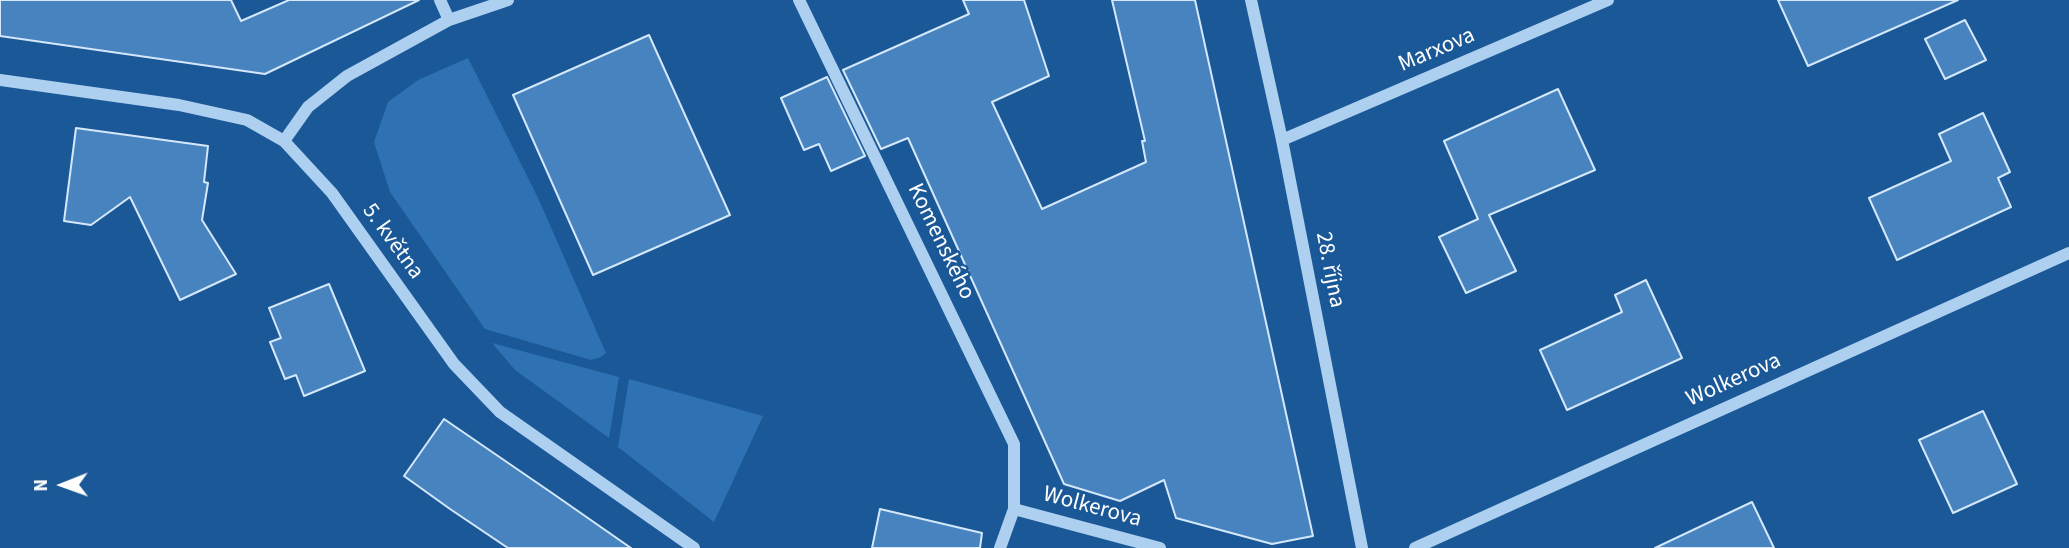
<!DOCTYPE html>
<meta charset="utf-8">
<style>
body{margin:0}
#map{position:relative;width:2069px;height:548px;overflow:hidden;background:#1a5897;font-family:"Source Sans 3",sans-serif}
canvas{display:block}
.north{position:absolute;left:28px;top:450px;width:70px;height:70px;-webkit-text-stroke:5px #1a5897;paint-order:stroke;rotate:269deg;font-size:19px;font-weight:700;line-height:28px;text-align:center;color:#fff}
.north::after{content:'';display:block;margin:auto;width:24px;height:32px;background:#fff;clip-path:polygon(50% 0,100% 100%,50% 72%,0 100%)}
</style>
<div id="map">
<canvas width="2069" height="548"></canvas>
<div class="north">N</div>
</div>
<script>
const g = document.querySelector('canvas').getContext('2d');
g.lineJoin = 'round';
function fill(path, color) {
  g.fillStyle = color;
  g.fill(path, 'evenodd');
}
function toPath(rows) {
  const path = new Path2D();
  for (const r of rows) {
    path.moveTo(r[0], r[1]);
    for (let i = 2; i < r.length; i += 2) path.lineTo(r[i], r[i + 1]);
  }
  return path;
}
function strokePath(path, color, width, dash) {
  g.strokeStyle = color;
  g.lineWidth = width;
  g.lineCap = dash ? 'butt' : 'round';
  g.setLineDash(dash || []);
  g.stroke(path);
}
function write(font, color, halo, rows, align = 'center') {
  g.font = font + ' "Source Sans 3",sans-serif';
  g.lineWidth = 5;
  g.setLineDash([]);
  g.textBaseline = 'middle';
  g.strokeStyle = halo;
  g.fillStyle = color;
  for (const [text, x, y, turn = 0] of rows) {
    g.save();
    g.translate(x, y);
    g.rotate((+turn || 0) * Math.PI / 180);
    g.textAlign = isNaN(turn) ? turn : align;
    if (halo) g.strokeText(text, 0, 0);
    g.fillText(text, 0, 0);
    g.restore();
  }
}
const green = toPath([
 [468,58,539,200,606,353,601,357,591,360,485,329,390,192,374,142,388,102,418,80],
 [492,343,619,377,609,438,515,370],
 [629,379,763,416,714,522,618,447]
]);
const building = toPath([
 [0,0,231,0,241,21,289,0,419,0,265,74,0,36,0,0],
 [963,0,1024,0,1049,76,992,102,1042,209,1146,162,1142,141,1145,141,1112,0,1195,0,1313,536,1272,544,1176,518,1164,480,1120,501,1064,484,908,138,881,149,843,70,969,14,963,0],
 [1778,0,1958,0,1808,66,1778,0],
 [1965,20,1986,60,1945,79,1925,39,1965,20],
 [649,35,730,215,593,275,513,95,649,35],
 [827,77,865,156,831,171,819,144,804,150,781,98,827,77],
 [1558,89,1595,170,1489,215,1516,271,1466,293,1439,237,1478,219,1444,141,1558,89],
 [1983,113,2010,172,1998,178,2011,207,1897,260,1869,198,1951,161,1939,134,1983,113],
 [76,128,208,146,204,182,208,183,202,220,236,274,180,300,130,197,91,225,64,221,76,128],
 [1646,280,1682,358,1567,410,1540,350,1622,312,1615,295,1646,280],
 [329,284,365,371,304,396,296,375,285,379,270,342,281,338,269,308,329,284],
 [1983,411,2017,484,1953,513,1919,440,1983,411],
 [444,419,552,493,631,548,508,548,450,509,404,476,444,419],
 [1752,502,1774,548,1655,548,1752,502],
 [880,509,982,533,980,548,872,548,880,509]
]);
const minor = toPath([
 [440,0,449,20],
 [799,0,1014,444,1014,509,1000,548],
 [1251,0,1282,140,1362,548],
 [0,80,179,105,247,120,284,141,332,193,454,364,500,412,694,548],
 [1282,140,1608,0],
 [284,141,308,107,347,76,449,20,508,0],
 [1014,509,1160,548],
 [1415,548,2069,253]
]);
const streetNames = [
 ["Marxova",1437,51,-23],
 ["5. května",392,242,54],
 ["Komenského",940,242,64],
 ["28. října",1329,270,79],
 ["Wolkerova",1734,381,-24],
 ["Wolkerova",1092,508,15]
];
fill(green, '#2e72b4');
fill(building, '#4784bf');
strokePath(building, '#d5e8fb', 2);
strokePath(minor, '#aed0f0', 12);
write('23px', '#fff', '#1a5897', streetNames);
</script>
